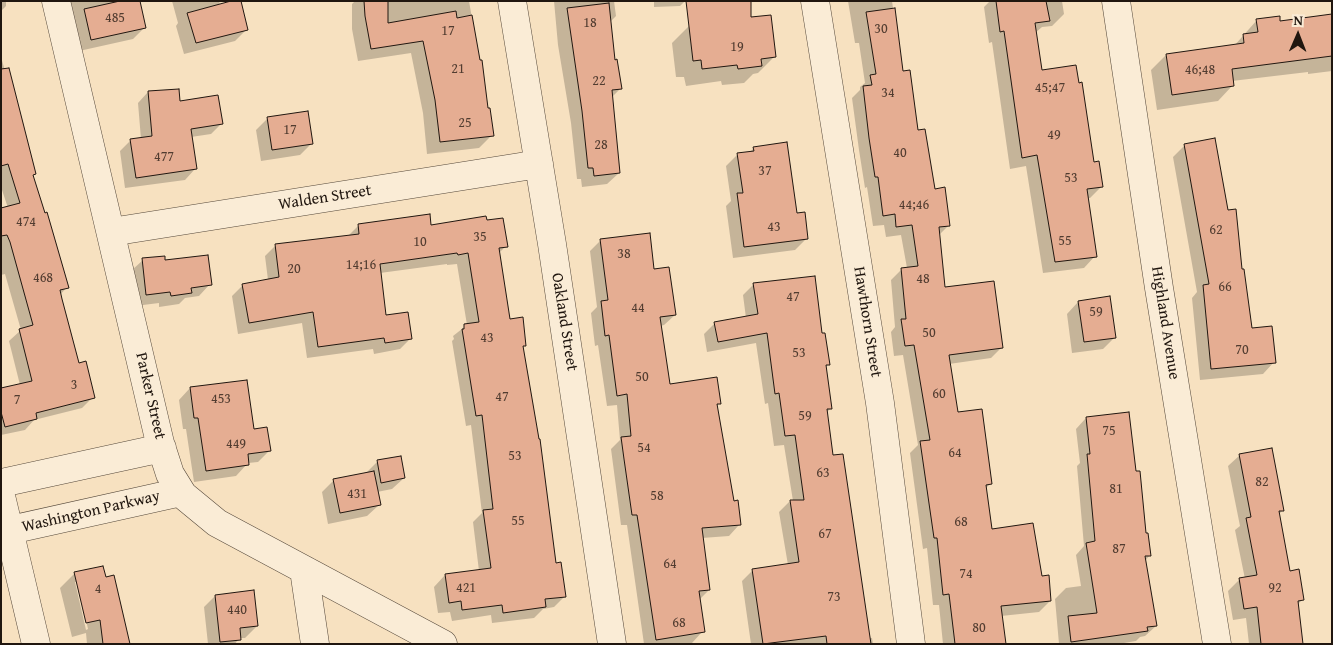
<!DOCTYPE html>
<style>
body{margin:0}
#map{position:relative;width:1333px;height:645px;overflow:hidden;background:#f7e1c0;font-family:"Gentium Book Plus",serif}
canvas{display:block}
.frame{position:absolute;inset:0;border:2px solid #20160f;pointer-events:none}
.north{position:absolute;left:1273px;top:10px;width:50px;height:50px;-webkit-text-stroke:4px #faecd6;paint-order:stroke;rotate:1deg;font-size:14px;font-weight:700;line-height:20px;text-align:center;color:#20160f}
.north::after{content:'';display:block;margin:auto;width:18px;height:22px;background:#20160f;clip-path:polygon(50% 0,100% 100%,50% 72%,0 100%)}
</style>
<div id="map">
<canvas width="1333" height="645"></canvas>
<div class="frame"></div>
<div class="north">N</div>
</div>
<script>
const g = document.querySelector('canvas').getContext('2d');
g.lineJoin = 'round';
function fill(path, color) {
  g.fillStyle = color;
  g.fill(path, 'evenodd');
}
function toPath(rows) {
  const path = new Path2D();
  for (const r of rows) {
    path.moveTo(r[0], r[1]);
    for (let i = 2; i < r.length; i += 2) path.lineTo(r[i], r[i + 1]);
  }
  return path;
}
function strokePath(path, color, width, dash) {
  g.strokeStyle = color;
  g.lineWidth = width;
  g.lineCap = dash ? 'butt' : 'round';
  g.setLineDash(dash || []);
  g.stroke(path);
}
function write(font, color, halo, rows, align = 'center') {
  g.font = font + ' "Gentium Book Plus",serif';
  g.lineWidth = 4;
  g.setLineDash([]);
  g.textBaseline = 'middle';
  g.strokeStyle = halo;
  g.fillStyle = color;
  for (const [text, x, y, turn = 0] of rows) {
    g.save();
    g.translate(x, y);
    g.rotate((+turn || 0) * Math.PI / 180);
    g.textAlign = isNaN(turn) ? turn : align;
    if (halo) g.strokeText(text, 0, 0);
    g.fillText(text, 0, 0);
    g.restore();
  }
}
const shadow = toPath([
 [1,1,6,1,6,6,1,11],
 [68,1,139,1,145,27,133,39,79,51],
 [172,1,219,1,220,5,247,29,235,41,184,54,176,26,178,23],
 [355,1,469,1,492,135,479,148,427,154,423,113,411,53,358,61,352,29,352,4],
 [554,1,614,1,616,16,610,22,614,61,621,88,611,98,619,173,607,184,582,187,581,179,577,179,571,123,558,45],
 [654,1,685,1,680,6,654,7],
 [848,1,892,1,902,72,934,190,949,225,939,235,944,288,1002,347,991,358,949,364,957,413,991,483,985,489,991,530,1040,577,1050,601,1039,612,1001,616,999,644,943,644,939,605,933,605,927,548,923,549,910,453,918,445,903,355,894,356,891,332,895,327,891,280,902,269,907,268,901,235,886,237,884,225,873,226,867,187,865,188,859,150,852,98,860,90,860,87,865,83,859,43,855,43],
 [990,1,1062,1,1064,14,1052,26,1042,27,1035,33,1041,71,1093,163,1102,186,1090,198,1087,198,1095,256,1084,268,1043,273,1026,166,1010,169,992,42,989,43,984,7],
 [1257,20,1279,22,1332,20,1332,71,1308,74,1308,72,1232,81,1233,85,1218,101,1157,110,1151,70,1166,55,1234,46],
 [689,26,775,56,758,73,753,74,744,83,722,85,721,81,686,86,684,77,676,77,672,43],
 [1,57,35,174,32,176,67,287,60,295,78,364,93,397,82,408,34,420,25,430,1,435,1,389,20,385,9,341,21,330,5,274,1,275,1,210,8,208,1,187],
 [148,92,179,103,222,123,211,134,191,137,195,169,185,180,125,188,120,151,131,140,141,139,138,103],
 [268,118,312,143,300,155,261,161,256,130],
 [1185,145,1227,211,1241,271,1251,329,1274,362,1263,374,1200,380,1192,298,1197,292,1173,157],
 [754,148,796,215,807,238,795,250,733,258,726,206,731,201,726,166,738,154,749,153],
 [486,222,506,246,498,254,509,320,525,345,522,348,555,564,565,596,554,607,543,609,534,618,492,623,491,615,452,621,450,612,438,613,434,587,445,575,479,571,473,522,482,513,471,425,466,426,452,341,454,339,453,336,467,325,457,264,447,265,447,264,380,273,385,317,411,338,400,349,374,354,373,349,307,358,302,323,238,334,232,296,243,285,268,280,265,256,276,245,347,237,358,226,430,226],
 [601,240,653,271,675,315,664,325,660,326,669,385,720,403,716,406,733,502,739,525,729,536,702,538,709,590,699,600,702,632,692,643,644,644,627,525,621,525,611,449,620,440,617,405,607,406,598,345,595,346,591,313,597,307,590,251],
 [143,260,164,261,210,284,199,296,185,298,179,304,159,307,159,303,135,306,131,271],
 [754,284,821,335,828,365,825,367,831,408,826,413,832,457,869,638,872,638,873,644,751,644,742,581,753,570,788,565,779,512,790,501,793,501,784,445,774,446,768,403,765,404,756,343,707,352,704,334,715,323,746,318,743,295],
 [1078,302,1115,337,1103,349,1072,353,1067,314],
 [190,388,253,430,270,450,258,462,248,463,236,476,194,482,186,429,183,429,179,400],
 [1086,418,1145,535,1150,555,1145,561,1156,626,1145,636,1140,637,1136,641,1118,644,1059,644,1055,599,1066,588,1081,586,1076,555,1084,546,1077,466,1080,463,1076,429],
 [1240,455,1283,510,1278,515,1289,572,1302,600,1297,605,1302,644,1249,644,1246,618,1233,620,1228,591,1240,579,1245,579,1235,530,1240,526,1228,466],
 [378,461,404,478,392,489,377,492,379,505,367,516,328,524,322,492,334,480,366,473],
 [75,573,129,644,87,644,86,633,72,637,60,588],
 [75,582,78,582,88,629,86,630],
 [215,596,257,626,245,638,239,638,235,644,208,644,204,607]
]);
const building = toPath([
 [120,1,140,1,146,28,91,40,84,9,120,1],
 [231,1,241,1,248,30,196,43,187,13,231,1],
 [364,1,388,1,388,23,456,11,457,18,472,15,480,60,482,60,488,108,490,108,494,136,440,142,435,100,423,41,371,49,365,16,364,1],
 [686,1,751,1,751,17,771,15,776,57,761,59,762,66,738,69,737,65,702,69,701,60,693,61,686,1],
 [996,1,1046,1,1050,21,1035,23,1042,70,1076,65,1079,83,1082,82,1094,162,1099,161,1103,187,1087,189,1097,257,1055,262,1037,155,1022,158,1004,31,1000,32,996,1],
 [609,3,615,60,617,59,622,89,612,90,620,173,594,176,593,168,588,168,582,111,567,8,609,3],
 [895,8,903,71,910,70,918,130,925,129,935,189,945,187,950,226,939,227,945,287,994,281,1003,348,949,355,958,412,982,409,992,484,986,485,992,529,1033,523,1042,576,1049,575,1051,601,1001,606,1006,644,955,644,949,594,943,595,937,538,934,538,920,441,930,440,914,345,905,346,901,319,906,319,901,268,918,266,912,225,896,227,895,214,883,216,878,177,875,177,869,138,863,86,872,85,870,75,876,74,866,12,895,8],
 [1332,14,1332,56,1232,69,1234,86,1172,95,1166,54,1244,43,1243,34,1258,32,1256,19,1280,16,1280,21,1332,14],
 [9,68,36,174,33,175,45,213,47,212,69,288,60,290,62,299,79,363,86,361,95,398,36,413,37,419,5,427,1,412,1,388,32,381,19,329,33,325,10,242,7,235,1,236,1,208,20,203,8,164,1,166,1,69,9,68],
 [179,89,180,101,218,95,223,124,191,129,197,169,136,178,130,139,152,136,148,91,179,89],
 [308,111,313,144,272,150,267,117,308,111],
 [1215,138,1228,210,1236,209,1242,269,1244,269,1252,328,1272,326,1276,363,1211,369,1203,285,1209,284,1184,144,1215,138],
 [787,142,797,213,805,212,808,239,744,247,737,193,743,193,737,153,754,151,753,147,787,142],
 [430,214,431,225,486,216,487,220,503,218,508,247,499,248,510,319,523,317,526,346,523,346,539,439,540,439,556,563,561,562,566,597,545,599,546,607,503,613,502,605,462,610,461,601,449,603,445,574,491,568,483,510,493,509,482,415,476,416,462,329,464,329,464,324,479,322,468,253,458,255,457,253,380,264,386,315,408,312,412,339,385,343,384,338,318,347,313,312,249,323,242,284,279,277,275,244,359,234,358,224,430,214],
 [650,233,654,269,669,267,676,315,660,317,670,384,717,377,721,404,717,404,734,501,738,500,741,525,702,528,710,590,699,591,705,632,656,640,637,515,632,515,624,459,621,437,631,436,627,394,617,396,609,335,605,336,601,301,608,300,600,239,650,233],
 [208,255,212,285,191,288,192,293,171,296,170,292,146,295,142,258,165,256,165,260,208,255],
 [815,276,822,333,825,333,830,365,826,365,832,409,827,409,833,455,843,454,871,644,827,644,826,636,763,644,752,569,799,562,790,500,804,500,795,435,785,436,779,393,775,394,767,333,718,342,714,322,758,314,753,283,815,276],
 [1110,296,1116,338,1084,342,1078,301,1110,296],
 [247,380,254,429,267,427,271,451,248,454,249,465,206,471,198,418,194,418,190,387,247,380],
 [1129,412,1136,471,1140,471,1146,533,1148,533,1151,556,1145,556,1157,626,1147,627,1148,631,1071,642,1068,616,1097,613,1086,543,1095,541,1087,454,1090,454,1086,417,1129,412],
 [1272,448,1284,511,1279,511,1290,571,1299,569,1304,600,1298,601,1303,644,1261,644,1257,607,1244,609,1239,578,1257,575,1246,518,1251,517,1239,454,1272,448],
 [401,456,405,478,381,483,377,460,401,456],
 [374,471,381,505,340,513,333,479,374,471],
 [103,566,106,577,114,575,130,644,103,644,100,620,86,623,74,572,103,566],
 [254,590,258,626,240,628,241,640,220,642,215,595,254,590]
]);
const minor = toPath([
 [56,1,160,443,170,474,183,495,217,523,443,644],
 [512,1,552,244,612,644],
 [815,1,880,403,911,644],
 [1116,1,1159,288,1217,644],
 [111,232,539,164],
 [1,483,162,448],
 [1,496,36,644],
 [1,532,181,492],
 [304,570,315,644]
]);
const numberNames = [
 ["485",115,18],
 ["18",590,23],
 ["30",881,29],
 ["17",448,31],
 ["19",737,47],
 ["21",458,69],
 ["46;48",1200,70],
 ["22",599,81],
 ["45;47",1050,88],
 ["34",888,93],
 ["25",465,123],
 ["17",290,130],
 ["49",1054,135],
 ["28",601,145],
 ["40",900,153],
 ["477",164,157],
 ["37",765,171],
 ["53",1071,178],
 ["44;46",914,205],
 ["474",26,222],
 ["43",774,227],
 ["62",1216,230],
 ["35",480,237],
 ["55",1065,241],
 ["10",420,242],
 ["38",624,254],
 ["14;16",361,265],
 ["20",294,269],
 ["468",43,278],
 ["48",923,279],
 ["66",1225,287],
 ["47",793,297],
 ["44",638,308],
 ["59",1096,312],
 ["50",929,333],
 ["43",487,338],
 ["70",1242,350],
 ["53",799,353],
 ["50",642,377],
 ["3",74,385],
 ["60",939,394],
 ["47",502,397],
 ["453",221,399],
 ["7",17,400],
 ["59",805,416],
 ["75",1109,431],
 ["449",236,444],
 ["54",644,448],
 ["64",955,453],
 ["53",515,456],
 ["63",823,473],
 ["82",1262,482],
 ["81",1116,489],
 ["431",357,494],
 ["58",657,496],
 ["55",518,521],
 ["68",961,522],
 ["67",825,534],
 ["87",1119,549],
 ["64",670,564],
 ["74",966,574],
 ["421",466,588],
 ["92",1275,588],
 ["4",98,589],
 ["73",834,597],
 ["440",237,610],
 ["68",679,623],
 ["80",979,628]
];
const streetNames = [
 ["Walden Street",325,198,-9],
 ["Oakland Street",564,322,81],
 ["Hawthorn Street",867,322,81],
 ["Highland Avenue",1165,323,81],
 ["Parker Street",150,396,77],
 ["Washington Parkway",91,512,-13]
];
fill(shadow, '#0003');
fill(building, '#e5ad92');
strokePath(building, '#20160f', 1);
strokePath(minor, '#56493b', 29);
strokePath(minor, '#faecd6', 28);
write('14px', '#513c30', null, numberNames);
write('16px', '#20160f', '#faecd6', streetNames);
</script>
